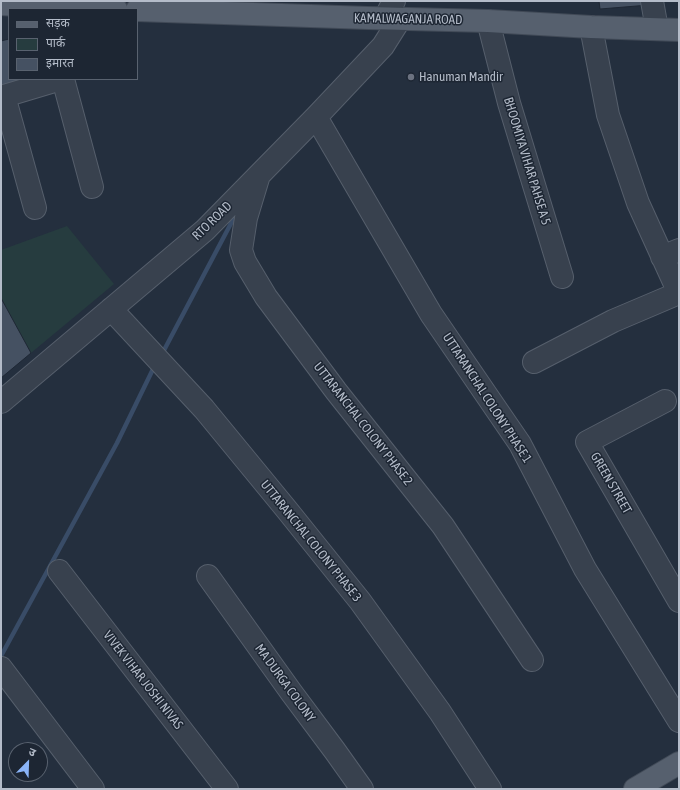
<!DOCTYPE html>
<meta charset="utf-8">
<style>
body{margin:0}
#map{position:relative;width:680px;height:790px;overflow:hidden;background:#242f3e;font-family:"Asap Condensed","Noto Sans Devanagari",sans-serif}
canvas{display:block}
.frame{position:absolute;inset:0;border:2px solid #b4bcc9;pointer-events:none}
.legend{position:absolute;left:8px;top:8px;width:130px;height:72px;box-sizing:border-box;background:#1d2633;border:1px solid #59626f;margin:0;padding:5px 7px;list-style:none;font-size:12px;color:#b4bcc9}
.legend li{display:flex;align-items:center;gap:8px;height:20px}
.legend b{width:20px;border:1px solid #59626f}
.north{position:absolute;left:8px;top:742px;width:40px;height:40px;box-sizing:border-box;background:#1d2633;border:1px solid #59626f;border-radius:50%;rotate:23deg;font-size:11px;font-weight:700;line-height:16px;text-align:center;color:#b4bcc9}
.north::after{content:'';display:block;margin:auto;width:14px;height:18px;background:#8ab4f8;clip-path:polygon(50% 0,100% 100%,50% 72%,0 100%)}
</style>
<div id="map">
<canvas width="680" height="790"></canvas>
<div class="frame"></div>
<ul class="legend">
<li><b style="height:5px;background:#56606e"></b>सड़क</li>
<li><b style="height:11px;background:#263c3f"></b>पार्क</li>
<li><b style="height:11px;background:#455162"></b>इमारत</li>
</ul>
<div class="north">उ</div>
</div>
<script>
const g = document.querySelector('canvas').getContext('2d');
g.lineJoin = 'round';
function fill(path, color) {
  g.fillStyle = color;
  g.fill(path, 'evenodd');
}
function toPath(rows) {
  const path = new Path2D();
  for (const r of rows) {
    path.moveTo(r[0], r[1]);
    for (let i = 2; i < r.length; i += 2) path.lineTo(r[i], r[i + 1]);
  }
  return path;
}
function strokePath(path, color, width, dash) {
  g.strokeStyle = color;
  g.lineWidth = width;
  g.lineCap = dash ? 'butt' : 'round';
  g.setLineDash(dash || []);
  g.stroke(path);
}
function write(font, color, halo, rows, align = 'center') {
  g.font = font + ' "Asap Condensed",sans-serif';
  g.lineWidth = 3;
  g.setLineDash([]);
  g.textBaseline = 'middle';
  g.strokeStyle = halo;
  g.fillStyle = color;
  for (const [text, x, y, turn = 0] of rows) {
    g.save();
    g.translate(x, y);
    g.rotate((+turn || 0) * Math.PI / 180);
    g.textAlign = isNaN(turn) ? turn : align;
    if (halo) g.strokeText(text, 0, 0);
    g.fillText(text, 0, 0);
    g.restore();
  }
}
const green = toPath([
 [67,226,114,284,31,353,1,298,1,250]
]);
const stream = toPath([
 [162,354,237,212],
 [1,656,117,443,155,365]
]);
const building = toPath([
 [599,1,647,1,649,5,600,9,599,1],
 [9,39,9,79,37,79,1,89,1,41,9,39],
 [1,298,31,353,1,378,1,298]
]);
const minor = toPath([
 [652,1,657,29],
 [385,18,394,1],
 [488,21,509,103,562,277],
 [591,27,608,115,638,203,679,293],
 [63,79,92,187],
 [4,96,35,208],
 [1,97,51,82],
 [316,117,431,314,520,444,585,569,679,721],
 [259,175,246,218,241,250,245,262,266,297,336,391,443,526,532,660],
 [662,257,679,250],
 [111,309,204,409,287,510,360,601,440,712,490,789],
 [534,362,613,321,679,293],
 [665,401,587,442,679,601],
 [1,402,205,230,316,117,383,46,400,19],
 [59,571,227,789],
 [208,576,291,692,335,751,362,789],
 [1,668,93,789]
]);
const major = toPath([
 [1,4,33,6,116,9],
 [137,10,368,18,488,21,591,27,679,30],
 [635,789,679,763]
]);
const markers = [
 [411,77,4,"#6b7280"]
];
const streetNames = [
 ["KAMALWAGANJA ROAD",408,19,1],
 ["BHOOMIYA VIHAR PAHSE A 5",527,161,73],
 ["RTO ROAD",212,221,-44],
 ["UTTARANCHAL COLONY PHASE 1",487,398,57],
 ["UTTARANCHAL COLONY PHASE 2",363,424,52],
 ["GREEN STREET",611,483,60],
 ["UTTARANCHAL COLONY PHASE 3",311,541,51],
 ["VIVEK VIHAR JOSHI NIVAS",143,680,52],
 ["MA DURGA COLONY",285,683,54]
];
const poiNames = [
 ["Hanuman Mandir",419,77]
];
fill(green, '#263c3f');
strokePath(stream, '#394c67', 4.5);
fill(building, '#455162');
strokePath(building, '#1f2835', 1);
strokePath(minor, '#565f6c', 24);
strokePath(major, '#414a57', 24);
strokePath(minor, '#38414e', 22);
strokePath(major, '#56606e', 22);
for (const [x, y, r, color] of markers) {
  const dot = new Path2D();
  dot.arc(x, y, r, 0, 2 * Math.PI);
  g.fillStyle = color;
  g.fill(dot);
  strokePath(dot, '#1d2633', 1.5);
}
write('13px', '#b4bcc9', '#1d2633', streetNames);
write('13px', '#b4bcc9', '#1d2633', poiNames, 'left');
</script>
